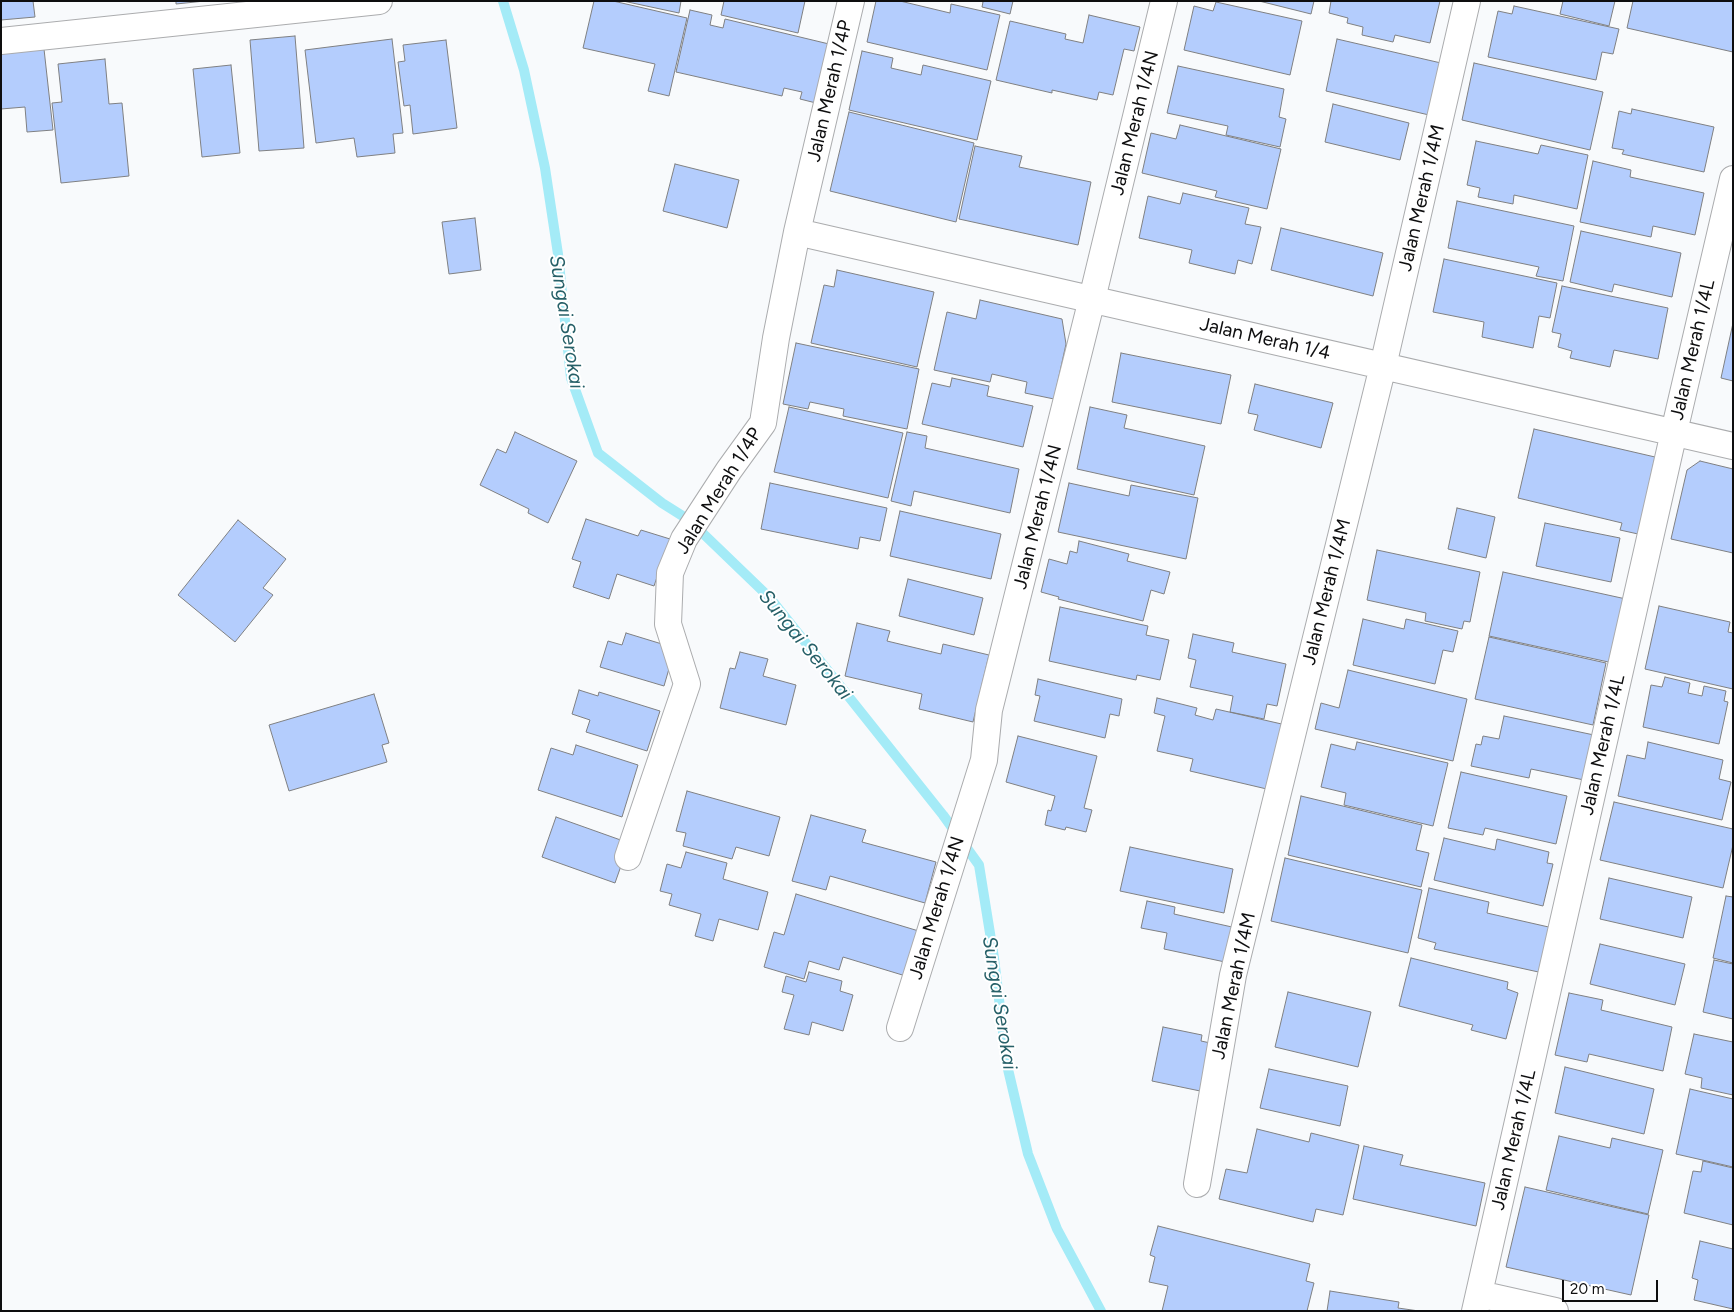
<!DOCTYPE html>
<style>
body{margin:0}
#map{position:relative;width:1734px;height:1312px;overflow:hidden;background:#f8fafc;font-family:Figtree,sans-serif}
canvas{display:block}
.frame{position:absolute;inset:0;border:2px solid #0e0e0f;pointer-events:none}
.scale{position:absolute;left:1562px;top:1280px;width:96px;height:22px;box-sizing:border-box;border:2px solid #0e0e0f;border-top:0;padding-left:6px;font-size:15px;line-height:18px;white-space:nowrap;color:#0e0e0f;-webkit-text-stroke:4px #fff;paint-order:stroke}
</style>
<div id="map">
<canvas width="1734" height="1312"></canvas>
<div class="frame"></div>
<div class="scale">20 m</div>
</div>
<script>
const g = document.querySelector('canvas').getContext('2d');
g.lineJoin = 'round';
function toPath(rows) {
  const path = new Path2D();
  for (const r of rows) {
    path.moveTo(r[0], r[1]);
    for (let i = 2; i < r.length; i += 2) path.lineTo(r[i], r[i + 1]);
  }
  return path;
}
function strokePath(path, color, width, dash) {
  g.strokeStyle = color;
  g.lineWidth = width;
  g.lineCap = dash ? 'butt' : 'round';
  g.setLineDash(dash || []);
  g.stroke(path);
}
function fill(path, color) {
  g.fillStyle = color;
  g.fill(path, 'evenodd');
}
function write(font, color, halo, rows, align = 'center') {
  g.font = font + ' Figtree,sans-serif';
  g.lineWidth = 4;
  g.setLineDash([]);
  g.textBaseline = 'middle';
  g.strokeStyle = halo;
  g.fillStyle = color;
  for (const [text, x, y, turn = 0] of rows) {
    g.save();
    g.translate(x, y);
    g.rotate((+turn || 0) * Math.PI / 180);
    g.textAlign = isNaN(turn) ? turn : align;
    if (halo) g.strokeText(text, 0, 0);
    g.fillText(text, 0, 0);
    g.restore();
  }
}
const stream = toPath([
 [503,1,524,70,545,168,558,254,571,378,598,453,662,503,689,520,770,598,943,815,979,865,994,958,1007,1065,1028,1154,1057,1229,1101,1311]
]);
const building = toPath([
 [1,1,33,1,35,17,1,20,1,1],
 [176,1,205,1,176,4,176,1],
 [594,1,613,1,687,18,669,96,648,91,655,64,583,48,594,1],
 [623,1,681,1,679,13,623,1],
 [724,1,805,1,798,33,721,15,724,1],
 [876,1,900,1,950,13,951,4,1000,15,987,70,867,42,876,1],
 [981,1,1013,1,1010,14,982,7,983,2,981,1],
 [1259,1,1314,1,1311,14,1259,1],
 [1331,1,1440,1,1430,43,1395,35,1393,42,1362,35,1363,27,1347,23,1348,18,1329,13,1331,1],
 [1563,1,1615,1,1609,26,1560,14,1563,1],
 [1633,1,1733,1,1733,52,1627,28,1633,1],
 [1216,2,1302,21,1290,75,1184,50,1194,6,1213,11,1216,2],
 [1514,6,1619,29,1613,54,1602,52,1596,80,1488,57,1498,11,1512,14,1514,6],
 [690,10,712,15,710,25,723,28,725,19,829,44,816,103,800,99,802,92,784,88,782,96,676,72,690,10],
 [1089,15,1140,27,1134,51,1124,49,1113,95,1099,92,1097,100,1052,90,1052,93,996,80,1010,21,1066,34,1065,39,1083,43,1089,15],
 [295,36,304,148,259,151,250,40,295,36],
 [392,39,403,133,393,134,395,153,357,157,354,138,316,143,305,50,392,39],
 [1337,39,1441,63,1429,115,1326,91,1337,39],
 [446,40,457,128,413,134,410,105,404,106,398,62,405,61,403,45,446,40],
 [44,49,53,130,27,132,25,107,1,109,1,54,44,49],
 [862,51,893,58,891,68,921,75,923,65,991,81,977,140,849,110,862,51],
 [105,59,109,104,122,103,129,176,61,183,52,103,62,102,58,64,105,59],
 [1474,63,1603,92,1590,150,1462,120,1474,63],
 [231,65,240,153,202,157,193,69,231,65],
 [1178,66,1284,89,1279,117,1286,119,1280,147,1226,135,1228,126,1167,113,1178,66],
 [1333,104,1409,123,1400,160,1325,142,1333,104],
 [1632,109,1714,127,1704,172,1622,154,1624,150,1612,148,1619,111,1631,114,1632,109],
 [849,112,974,143,956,222,830,191,849,112],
 [1180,125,1281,149,1267,209,1215,197,1217,191,1142,173,1151,133,1176,139,1180,125],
 [1476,141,1538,154,1541,145,1588,155,1577,209,1514,195,1513,204,1478,197,1480,188,1467,185,1476,141],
 [975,146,1022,156,1019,167,1091,182,1078,245,959,219,975,146],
 [1593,161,1631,170,1630,177,1704,193,1695,235,1653,226,1651,237,1580,222,1593,161],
 [675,164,739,180,727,228,663,211,675,164],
 [1183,193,1249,208,1245,224,1261,227,1252,264,1238,260,1235,274,1189,263,1192,250,1139,238,1148,196,1180,204,1183,193],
 [1457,201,1574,226,1563,281,1536,276,1539,267,1448,248,1457,201],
 [475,218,481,270,449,274,442,222,475,218],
 [1281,228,1383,253,1373,296,1271,270,1281,228],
 [1581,231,1681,253,1672,297,1614,284,1612,292,1570,282,1581,231],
 [1444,259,1557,283,1550,318,1539,316,1533,348,1482,337,1484,322,1433,312,1444,259],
 [837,270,934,292,917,367,811,343,824,285,834,287,837,270],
 [1562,286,1668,308,1658,359,1614,350,1610,367,1570,358,1572,351,1558,347,1561,334,1552,332,1562,286],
 [980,300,1062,319,1066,344,1054,399,1025,393,1027,382,992,374,990,382,934,370,947,312,976,319,980,300],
 [1733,323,1733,381,1721,378,1733,323],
 [796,343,919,369,907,429,843,416,844,409,810,402,808,409,783,404,796,343],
 [1121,353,1231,375,1221,424,1112,402,1121,353],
 [952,378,989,386,987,396,1033,406,1023,447,922,424,932,383,950,387,952,378],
 [1255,384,1333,403,1321,448,1254,430,1258,415,1248,413,1255,384],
 [789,407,903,433,888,498,774,472,789,407],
 [1090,407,1127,415,1124,428,1205,446,1194,495,1077,469,1090,407],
 [1534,429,1655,457,1638,534,1620,530,1622,523,1518,498,1534,429],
 [515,432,577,461,548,523,528,513,529,509,480,485,497,449,506,453,515,432],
 [907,432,927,436,925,448,1019,469,1010,513,914,491,911,506,891,501,907,432],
 [1700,461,1733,469,1733,553,1671,539,1687,470,1700,461],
 [770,483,887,508,880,541,860,537,858,549,761,529,770,483],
 [1069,483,1129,496,1131,485,1198,498,1186,559,1058,532,1069,483],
 [1457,508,1495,517,1486,558,1448,549,1457,508],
 [900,511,1001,534,991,579,890,556,900,511],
 [586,519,638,536,641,530,670,539,654,586,617,574,609,599,573,587,581,562,572,559,586,519],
 [238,520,286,559,263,588,273,595,235,642,178,595,238,520],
 [1545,523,1620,538,1611,582,1536,566,1545,523],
 [1079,541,1129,554,1127,561,1170,572,1164,594,1151,590,1143,621,1058,599,1059,597,1041,592,1049,559,1067,564,1070,551,1077,553,1079,541],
 [1377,550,1480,572,1470,622,1464,621,1462,629,1425,621,1426,613,1367,600,1377,550],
 [1503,572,1626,599,1613,663,1489,636,1503,572],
 [908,579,983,598,974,635,899,616,908,579],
 [1659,606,1730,622,1728,632,1733,633,1733,689,1645,669,1659,606],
 [1060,607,1148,626,1146,635,1169,640,1160,680,1137,675,1136,680,1049,661,1060,607],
 [1363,619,1404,629,1406,619,1458,631,1453,652,1443,650,1435,684,1353,665,1363,619],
 [857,623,890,631,887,641,941,654,943,644,989,655,973,722,919,709,922,694,845,676,857,623],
 [626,633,675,648,664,686,600,667,608,641,622,645,626,633],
 [1193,634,1234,643,1232,652,1286,664,1277,706,1267,704,1264,719,1230,712,1233,696,1190,687,1196,660,1188,658,1193,634],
 [1489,637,1606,663,1593,725,1475,699,1489,637],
 [740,652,768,659,763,676,796,685,786,725,720,708,730,668,735,669,740,652],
 [1348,670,1467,699,1453,761,1315,729,1321,703,1339,708,1348,670],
 [1665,677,1690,683,1688,693,1702,696,1704,686,1726,691,1724,701,1728,702,1719,744,1643,727,1651,685,1662,687,1665,677],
 [1038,679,1122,699,1119,716,1110,714,1105,738,1034,721,1040,696,1035,695,1038,679],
 [579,690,598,696,599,692,660,711,647,751,586,732,590,720,572,714,579,690],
 [374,694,389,743,382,745,387,762,289,791,269,725,374,694],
 [1157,698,1197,708,1195,715,1213,720,1216,709,1286,725,1271,790,1190,771,1193,759,1157,751,1165,716,1154,713,1157,698],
 [1504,716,1594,735,1584,780,1531,769,1529,778,1471,766,1476,744,1481,745,1483,736,1499,739,1504,716],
 [1018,736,1097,756,1084,808,1092,810,1086,832,1066,827,1065,830,1045,825,1048,810,1051,811,1055,796,1006,782,1018,736],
 [1357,742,1448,763,1433,826,1344,805,1346,793,1321,787,1331,744,1355,750,1357,742],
 [1648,742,1723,760,1719,779,1731,782,1722,820,1618,796,1627,755,1645,759,1648,742],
 [576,745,638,765,622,817,538,790,551,748,573,755,576,745],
 [1461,772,1567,796,1556,844,1485,828,1483,835,1448,828,1461,772],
 [687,791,780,817,769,856,736,847,732,859,683,846,686,833,676,831,687,791],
 [1301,796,1422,825,1416,850,1429,853,1421,887,1288,855,1301,796],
 [1614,802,1733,829,1733,845,1723,888,1600,860,1614,802],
 [811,815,866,830,862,842,936,862,925,903,830,876,826,890,792,881,811,815],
 [556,817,629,843,615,883,542,857,556,817],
 [1444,838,1495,850,1497,839,1549,852,1547,863,1553,864,1543,906,1434,880,1444,838],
 [1130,847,1233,869,1224,913,1120,891,1130,847],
 [686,852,727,863,723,879,768,892,758,930,719,919,713,941,695,936,701,914,669,905,672,894,660,891,667,864,681,868,686,852],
 [1285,858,1422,890,1408,953,1271,921,1285,858],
 [1609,878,1692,897,1683,938,1600,919,1609,878],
 [1429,888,1489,902,1487,913,1553,928,1543,973,1434,949,1436,943,1418,938,1429,888],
 [796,894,922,932,909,977,843,957,839,970,809,961,804,979,764,967,774,932,784,935,796,894],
 [1726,896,1733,897,1733,963,1713,958,1726,896],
 [1147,901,1175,907,1174,914,1232,927,1225,962,1164,949,1167,933,1141,928,1147,901],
 [1600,944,1685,964,1675,1005,1590,984,1600,944],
 [1411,958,1508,982,1507,989,1518,993,1506,1039,1471,1030,1473,1025,1399,1006,1411,958],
 [1714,960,1733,964,1733,1019,1703,1012,1714,960],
 [809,972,842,981,840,991,853,995,843,1031,812,1022,809,1035,784,1029,794,995,782,992,786,976,806,982,809,972],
 [1288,992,1371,1012,1358,1067,1275,1047,1288,992],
 [1569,993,1603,1000,1601,1010,1672,1027,1663,1071,1589,1054,1587,1062,1555,1055,1569,993],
 [1163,1027,1202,1035,1201,1041,1215,1044,1205,1092,1152,1081,1163,1027],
 [1694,1034,1733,1042,1733,1095,1701,1088,1702,1078,1685,1074,1694,1034],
 [1565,1067,1654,1089,1644,1134,1555,1113,1565,1067],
 [1269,1069,1348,1086,1340,1126,1260,1108,1269,1069],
 [1690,1089,1733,1099,1733,1167,1676,1154,1690,1089],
 [1257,1129,1309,1142,1311,1133,1359,1145,1343,1215,1316,1209,1313,1222,1219,1199,1226,1169,1247,1173,1257,1129],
 [1559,1136,1610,1148,1612,1138,1663,1150,1648,1214,1546,1190,1559,1136],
 [1364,1146,1403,1155,1400,1165,1485,1183,1476,1226,1353,1199,1364,1146],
 [1703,1161,1733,1168,1733,1225,1684,1213,1693,1171,1701,1172,1703,1161],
 [1525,1187,1649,1215,1631,1295,1506,1267,1525,1187],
 [1158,1226,1310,1264,1306,1281,1314,1283,1307,1311,1162,1311,1168,1286,1149,1282,1155,1257,1150,1255,1158,1226],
 [1700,1241,1733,1249,1733,1309,1694,1300,1698,1280,1692,1278,1700,1241],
 [1330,1291,1399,1302,1398,1308,1419,1311,1327,1311,1330,1291]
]);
const street = toPath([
 [1,41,379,1],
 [797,232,1733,446],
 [628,857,687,684,668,624,670,573,684,539,729,470,763,423,776,338,797,232,851,1],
 [900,1028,984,760,989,710,1092,299,1164,1],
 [1197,1184,1233,975,1383,366,1467,1],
 [1479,1294,1555,1311],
 [1475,1311,1674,432,1733,179]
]);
const streetNames = [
 ["Jalan Merah 1/4P",830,91,-77],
 ["Jalan Merah 1/4N",1135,123,-76],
 ["Jalan Merah 1/4M",1422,198,-77],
 ["Jalan Merah 1/4",1265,339,13],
 ["Jalan Merah 1/4L",1693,350,-77],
 ["Jalan Merah 1/4P",719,491,-58],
 ["Jalan Merah 1/4N",1038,517,-76],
 ["Jalan Merah 1/4M",1327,592,-76],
 ["Jalan Merah 1/4L",1603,745,-77],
 ["Jalan Merah 1/4N",937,908,-73],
 ["Jalan Merah 1/4M",1234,986,-78],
 ["Jalan Merah 1/4L",1514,1140,-77]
];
const waterNames = [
 ["Sungai Serokai",566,322,81],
 ["Sungai Serokai",805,645,51],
 ["Sungai Serokai",999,1003,81]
];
strokePath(stream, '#a4ebf7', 10);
fill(building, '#b4cdfd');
strokePath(building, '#7f8082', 1);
strokePath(street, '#abacae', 28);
strokePath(street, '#fff', 26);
write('19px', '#0e0e0f', '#fff', streetNames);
write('italic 20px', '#276068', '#fff', waterNames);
</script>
